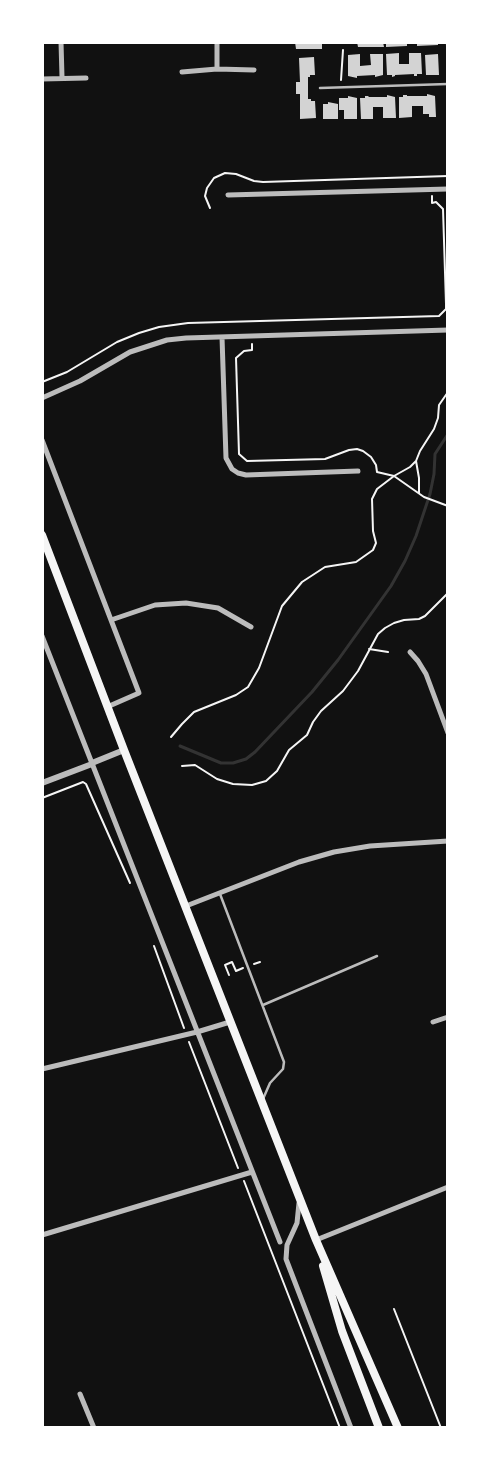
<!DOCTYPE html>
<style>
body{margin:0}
#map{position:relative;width:490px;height:1470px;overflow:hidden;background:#111;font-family:Commissioner,sans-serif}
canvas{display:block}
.frame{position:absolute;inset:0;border:44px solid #fff;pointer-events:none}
</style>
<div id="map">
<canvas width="490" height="1470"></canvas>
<div class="frame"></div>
</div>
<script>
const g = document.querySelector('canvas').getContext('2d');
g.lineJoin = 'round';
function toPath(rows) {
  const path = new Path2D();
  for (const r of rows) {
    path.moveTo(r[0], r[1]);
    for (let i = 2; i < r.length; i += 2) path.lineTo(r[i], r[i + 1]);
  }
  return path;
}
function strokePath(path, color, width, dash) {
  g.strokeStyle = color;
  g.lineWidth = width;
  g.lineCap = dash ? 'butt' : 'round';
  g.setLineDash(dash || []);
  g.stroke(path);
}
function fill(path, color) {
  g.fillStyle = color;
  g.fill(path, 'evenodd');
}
const stream = toPath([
 [180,746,221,763,233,763,246,759,255,752,312,692,338,660,391,586,405,561,416,536,430,494,434,474,435,454,448,434]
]);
const building = toPath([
 [295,42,322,42,322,49,296,49],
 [357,42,383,42,384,47,358,47],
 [386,42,407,42,407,46,386,47],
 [417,42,438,42,438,45,417,46],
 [399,53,399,64,409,64,409,53,421,53,422,74,417,74,417,76,414,76,414,74,395,75,395,76,392,77,392,75,387,75,386,54],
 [360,54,360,66,371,65,370,54,383,54,383,75,375,77,375,75,357,76,357,78,348,76,348,55],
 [438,54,439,75,426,75,425,55],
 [314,57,315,75,310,75,310,77,308,77,308,99,311,99,311,101,315,101,316,118,300,119,300,94,296,94,296,82,300,82,299,58],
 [427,94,435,96,436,117,429,117,429,114,423,114,423,106,412,106,412,117,399,118,399,97,403,97,403,95,407,95,407,96,427,96],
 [387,95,395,97,396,118,383,118,383,107,373,107,373,119,361,119,360,98,365,98,365,96,368,96,369,97,387,97],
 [348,96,357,98,357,119,344,119,344,110,339,110,339,98,348,98],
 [328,102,338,104,338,119,323,119,323,104,328,104]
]);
const path = toPath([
 [341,80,343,50],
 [432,196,432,203,436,202,443,209,446,304],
 [210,208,205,196,207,188,214,178,225,173,236,174,254,181,263,182,448,176],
 [252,344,252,350,244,351,236,358,239,454,247,461,325,459,349,450,357,449,363,451,371,457,376,465,377,472,394,476,410,467,416,461,420,451,434,429,438,418,439,405,448,392],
 [42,382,67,372,117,342,139,333,159,327,188,323,439,316,446,309,446,304,448,304],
 [416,461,419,478,419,493],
 [369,649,388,652],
 [171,737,182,724,194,712,236,695,248,687,259,668,282,606,302,582,325,567,356,562,373,550,376,543,373,531,372,499,377,489,394,476,424,497,448,506],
 [182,766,195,765,217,779,233,784,252,785,266,781,277,771,289,750,307,735,313,722,321,711,343,691,358,671,378,634,385,628,394,623,404,620,419,619,425,616,448,593],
 [42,798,83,782,86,784,130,883],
 [154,946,184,1028],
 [254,964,260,962],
 [229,975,225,965,232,962,236,971,243,968],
 [189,1042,238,1168],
 [244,1181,340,1428],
 [394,1309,441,1428]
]);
const service = toPath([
 [447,42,448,58],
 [320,88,448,84],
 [220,894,284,1062,283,1069,270,1083,263,1099],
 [263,1005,377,956]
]);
const minor = toPath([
 [61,42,62,77],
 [217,42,217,69],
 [182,72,217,69,254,70],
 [42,79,86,78],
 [228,195,448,189],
 [222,337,226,458,232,469,238,473,246,475,358,471],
 [42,398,80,381,130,352,167,340,186,338,448,330],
 [42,440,139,693,107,707],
 [111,620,155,605,186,603,218,608,251,627],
 [42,636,280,1242],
 [410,652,418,661,426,674,448,733],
 [186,906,299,862,334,852,370,846,448,841],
 [433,1022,448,1017],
 [42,1069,197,1032,230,1022],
 [299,1203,297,1223,287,1245,286,1259,351,1428],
 [42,1235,252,1172],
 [316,1240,448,1187],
 [80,1394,94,1428]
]);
const tertiary = toPath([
 [92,763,124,750],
 [42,783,92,764]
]);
const primary = toPath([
 [42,535,124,750,316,1240,398,1428],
 [323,1266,342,1331,379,1428]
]);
strokePath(stream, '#333', 3);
fill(building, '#d3d3d3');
strokePath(path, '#f5f5f5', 2);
strokePath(service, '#bcbcbc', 2.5);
strokePath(minor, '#bcbcbc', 5);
strokePath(tertiary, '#bcbcbc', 6);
strokePath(primary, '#f5f5f5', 8);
</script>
